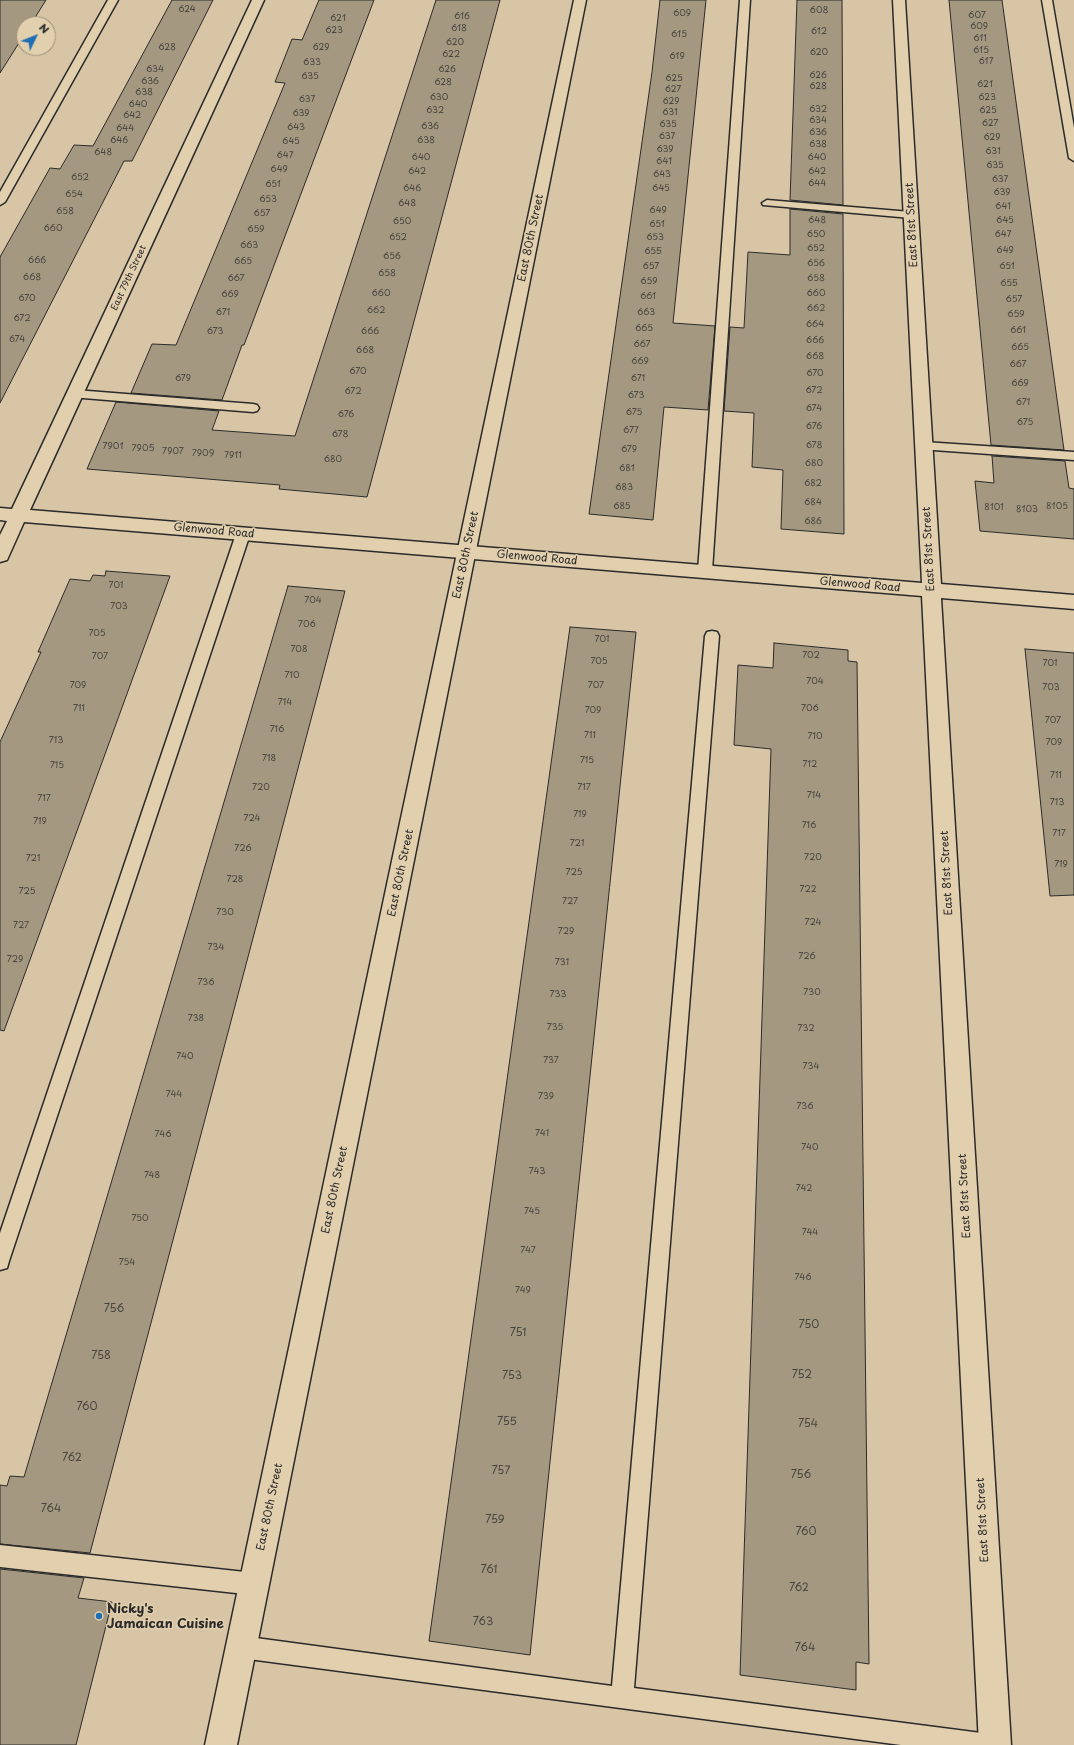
<!DOCTYPE html>
<style>
body{margin:0}
#map{position:relative;width:1074px;height:1745px;overflow:hidden;background:#d7c5a5;font-family:"Playpen Sans",sans-serif}
canvas{display:block}
.north{position:absolute;left:16px;top:16px;width:40px;height:40px;box-sizing:border-box;background:#e2cfad;border:1px solid #998d79;border-radius:50%;rotate:47deg;font-size:11px;font-weight:700;line-height:16px;text-align:center;color:#2b2b2b}
.north::after{content:'';display:block;margin:auto;width:14px;height:18px;background:#1f6fb2;clip-path:polygon(50% 0,100% 100%,50% 72%,0 100%)}
</style>
<div id="map">
<canvas width="1074" height="1745"></canvas>
<div class="north">N</div>
</div>
<script>
const g = document.querySelector('canvas').getContext('2d');
g.lineJoin = 'round';
function fill(path, color) {
  g.fillStyle = color;
  g.fill(path, 'evenodd');
}
function toPath(rows) {
  const path = new Path2D();
  for (const r of rows) {
    path.moveTo(r[0], r[1]);
    for (let i = 2; i < r.length; i += 2) path.lineTo(r[i], r[i + 1]);
  }
  return path;
}
function strokePath(path, color, width, dash) {
  g.strokeStyle = color;
  g.lineWidth = width;
  g.lineCap = dash ? 'butt' : 'round';
  g.setLineDash(dash || []);
  g.stroke(path);
}
function write(font, color, halo, rows, align = 'center') {
  g.font = font + ' "Playpen Sans",sans-serif';
  g.lineWidth = 3;
  g.setLineDash([]);
  g.textBaseline = 'middle';
  g.strokeStyle = halo;
  g.fillStyle = color;
  for (const [text, x, y, turn = 0] of rows) {
    g.save();
    g.translate(x, y);
    g.rotate((+turn || 0) * Math.PI / 180);
    g.textAlign = isNaN(turn) ? turn : align;
    if (halo) g.strokeText(text, 0, 0);
    g.fillText(text, 0, 0);
    g.restore();
  }
}
const building = toPath([
 [0,0,46,0,31,24,24,24,24,35,0,73,0,0],
 [172,0,213,0,132,161,124,161,0,403,0,257,50,168,60,169,74,145,93,146,172,0],
 [319,0,374,0,244,345,242,345,222,400,131,393,152,344,176,345,285,83,275,82,292,39,302,40,319,0],
 [436,0,500,0,367,497,279,489,280,485,87,469,116,402,219,411,212,430,295,436,436,0],
 [660,0,706,0,673,323,715,326,708,410,664,407,653,520,589,514,652,72,660,0],
 [797,0,842,0,843,205,790,200,797,0],
 [949,0,1002,0,1064,450,991,445,949,0],
 [790,209,843,214,844,534,781,529,783,470,752,467,754,413,724,411,730,327,744,328,748,252,790,255,790,209],
 [992,456,1065,461,1069,488,1074,489,1074,539,980,531,975,481,994,483,992,456],
 [106,571,170,576,4,1031,0,1030,0,742,41,652,38,652,70,579,90,581,93,575,105,576,106,571],
 [288,586,345,591,90,1553,0,1544,0,1485,7,1486,10,1476,24,1477,288,586],
 [570,627,636,632,530,1655,429,1641,570,627],
 [774,643,848,650,848,661,857,662,869,1664,856,1662,856,1690,740,1675,771,749,734,745,738,665,773,668,774,643],
 [1025,649,1074,653,1074,895,1050,896,1025,649],
 [0,1569,84,1578,78,1598,112,1602,76,1745,0,1745,0,1569]
]);
const service = toPath([
 [108,0,118,0,5,202,0,205,0,192,108,0],
 [740,0,750,0,712,571,710,574,705,576,700,574,698,571,740,0],
 [1042,0,1052,0,1074,128,1074,161,1069,158,1042,0],
 [767,200,911,212,917,215,911,218,763,205,762,203,767,200],
 [75,390,253,404,257,405,259,408,257,411,253,412,71,397,69,394,71,391,75,390],
 [924,442,1074,452,1074,460,919,449,918,446,919,443,924,442],
 [243,529,248,531,250,534,9,1261,7,1268,0,1270,0,1233,236,534,238,531,243,529],
 [712,631,717,632,719,636,634,1688,989,1734,997,1737,1000,1745,901,1745,241,1658,233,1655,230,1647,233,1639,241,1636,612,1686,705,636,707,632,712,631],
 [0,1545,254,1573,262,1576,265,1584,262,1592,254,1595,0,1567,0,1545]
]);
const minor = toPath([
 [252,0,264,0,30,510,922,583,893,0,905,0,941,584,1074,595,1074,609,941,598,1011,1745,979,1745,922,596,24,522,7,560,0,562,0,535,7,521,0,520,0,508,12,509,252,0]
]);
const tertiary = toPath([
 [574,0,586,0,237,1745,205,1745,574,0]
]);
const markers = [
 [99,1616,4,"#1f6fb2"]
];
const numberNames = [
 ["624",187,10],
 ["608",819,11],
 ["609",682,14],
 ["607",977,16],
 ["616",462,17],
 ["621",338,19],
 ["609",979,27],
 ["618",459,29],
 ["623",334,31],
 ["612",819,32],
 ["615",679,35],
 ["611",980,39],
 ["620",455,43],
 ["628",167,48],
 ["629",321,48],
 ["615",981,51],
 ["620",819,53],
 ["622",451,55],
 ["619",677,57],
 ["617",986,62],
 ["633",312,63],
 ["634",155,70],
 ["626",447,70],
 ["626",818,76],
 ["635",310,77],
 ["625",674,79],
 ["636",150,82],
 ["628",443,83],
 ["621",985,85],
 ["628",818,87],
 ["627",673,90],
 ["638",144,93],
 ["630",439,98],
 ["623",987,98],
 ["637",307,100],
 ["629",671,102],
 ["640",138,105],
 ["632",818,110],
 ["632",435,111],
 ["625",988,111],
 ["631",670,113],
 ["639",301,114],
 ["642",132,116],
 ["634",818,121],
 ["627",990,124],
 ["635",668,125],
 ["636",430,127],
 ["643",296,128],
 ["644",125,129],
 ["636",818,133],
 ["637",667,137],
 ["629",992,138],
 ["646",119,141],
 ["638",426,141],
 ["645",291,142],
 ["638",818,145],
 ["639",665,150],
 ["631",993,152],
 ["648",103,153],
 ["647",285,156],
 ["640",421,158],
 ["640",817,158],
 ["641",664,162],
 ["635",995,166],
 ["649",279,170],
 ["642",417,172],
 ["642",817,172],
 ["643",662,175],
 ["652",80,178],
 ["637",1000,180],
 ["644",817,184],
 ["651",273,185],
 ["646",412,189],
 ["645",661,189],
 ["639",1002,193],
 ["654",74,195],
 ["653",268,200],
 ["648",407,204],
 ["641",1003,207],
 ["649",658,211],
 ["658",65,212],
 ["657",262,214],
 ["648",817,221],
 ["645",1005,221],
 ["650",402,222],
 ["651",657,225],
 ["660",53,229],
 ["659",256,230],
 ["650",816,235],
 ["647",1003,235],
 ["652",398,238],
 ["653",655,238],
 ["663",249,246],
 ["652",816,249],
 ["649",1005,251],
 ["655",653,252],
 ["656",392,257],
 ["666",37,261],
 ["665",243,262],
 ["656",816,264],
 ["657",651,267],
 ["651",1007,267],
 ["658",387,274],
 ["668",32,278],
 ["667",236,279],
 ["658",816,279],
 ["659",649,282],
 ["655",1009,284],
 ["660",381,294],
 ["660",816,294],
 ["669",230,295],
 ["661",648,297],
 ["670",27,299],
 ["657",1014,300],
 ["662",816,309],
 ["662",376,311],
 ["671",223,313],
 ["663",646,313],
 ["659",1016,315],
 ["672",22,319],
 ["664",815,325],
 ["665",644,329],
 ["661",1018,331],
 ["673",215,332],
 ["666",370,332],
 ["674",17,340],
 ["666",815,341],
 ["667",642,345],
 ["665",1020,348],
 ["668",365,351],
 ["668",815,357],
 ["669",640,362],
 ["667",1018,365],
 ["670",358,372],
 ["670",815,374],
 ["679",183,379],
 ["671",638,379],
 ["669",1020,384],
 ["672",814,391],
 ["672",353,392],
 ["673",636,396],
 ["671",1023,403],
 ["674",814,409],
 ["675",634,413],
 ["676",346,415],
 ["675",1025,423],
 ["676",814,427],
 ["677",631,431],
 ["678",340,435],
 ["678",814,446],
 ["7901",113,447],
 ["7905",143,449],
 ["679",629,450],
 ["7907",173,452],
 ["7909",203,454],
 ["7911",233,456],
 ["680",333,460],
 ["680",814,464],
 ["681",627,469],
 ["682",813,484],
 ["683",624,488],
 ["684",813,503],
 ["685",622,507],
 ["8105",1057,507],
 ["8101",994,508],
 ["8103",1027,510],
 ["686",813,522],
 ["701",116,586],
 ["704",313,601],
 ["703",119,607],
 ["706",307,625],
 ["705",97,634],
 ["701",602,640],
 ["708",299,650],
 ["702",811,656],
 ["707",100,657],
 ["705",599,662],
 ["701",1050,664],
 ["710",292,676],
 ["704",815,682],
 ["709",78,686],
 ["707",596,686],
 ["703",1051,688],
 ["714",285,703],
 ["711",79,709],
 ["706",810,709],
 ["709",593,711],
 ["707",1053,721],
 ["716",277,730],
 ["711",590,736],
 ["710",815,737],
 ["713",56,741],
 ["709",1054,743],
 ["718",269,759],
 ["715",587,761],
 ["712",810,765],
 ["715",57,766],
 ["711",1056,776],
 ["720",261,788],
 ["717",584,788],
 ["714",814,796],
 ["717",44,799],
 ["713",1057,803],
 ["719",580,815],
 ["724",252,819],
 ["719",40,822],
 ["716",809,826],
 ["717",1059,834],
 ["721",577,844],
 ["726",243,849],
 ["720",813,858],
 ["721",33,859],
 ["719",1061,865],
 ["725",574,873],
 ["728",235,880],
 ["722",808,890],
 ["725",27,892],
 ["727",570,902],
 ["730",225,913],
 ["724",813,923],
 ["727",21,926],
 ["729",566,932],
 ["734",216,948],
 ["726",807,957],
 ["729",15,960],
 ["731",562,963],
 ["736",206,983],
 ["730",812,993],
 ["733",558,995],
 ["738",196,1019],
 ["735",555,1028],
 ["732",806,1029],
 ["740",185,1057],
 ["737",551,1061],
 ["734",811,1067],
 ["744",174,1095],
 ["739",546,1097],
 ["736",805,1107],
 ["741",542,1134],
 ["746",163,1135],
 ["740",810,1148],
 ["743",537,1172],
 ["748",152,1176],
 ["742",804,1189],
 ["745",532,1212],
 ["750",140,1219],
 ["744",810,1233],
 ["747",528,1251],
 ["754",127,1263],
 ["746",803,1278],
 ["749",523,1291]
];
const farStreetnames = [
 ["East 79th Street",129,278,-65]
];
const streetNames = [
 ["East 81st Street",912,225,-93],
 ["East 80th Street",531,238,-78],
 ["Glenwood Road",214,531,5],
 ["East 81st Street",929,549,-93],
 ["East 80th Street",466,555,-78],
 ["Glenwood Road",537,558,5],
 ["Glenwood Road",860,585,5],
 ["East 80th Street",401,873,-78],
 ["East 81st Street",947,873,-93],
 ["East 80th Street",335,1190,-78],
 ["East 81st Street",965,1196,-93],
 ["East 80th Street",270,1507,-78],
 ["East 81st Street",983,1520,-93]
];
const nearNumbernames = [
 ["756",114,1309],
 ["750",809,1325],
 ["751",518,1333],
 ["758",101,1356],
 ["752",802,1375],
 ["753",512,1376],
 ["760",87,1407],
 ["755",507,1422],
 ["754",808,1424],
 ["762",72,1458],
 ["757",501,1471],
 ["756",801,1475],
 ["764",51,1509],
 ["759",495,1520],
 ["760",806,1532],
 ["761",489,1570],
 ["762",799,1588],
 ["763",483,1622],
 ["764",805,1648]
];
const nearPoinames = [
 ["Nicky's",107,1609],
 ["Jamaican Cuisine",107,1624]
];
fill(building, '#a49881');
strokePath(building, '#2b2b2b', 1);
strokePath(service, '#2b2b2b', 3);
strokePath(minor, '#2b2b2b', 3);
strokePath(tertiary, '#2b2b2b', 3);
fill(service, '#e2cfad');
fill(minor, '#e2cfad');
fill(tertiary, '#e2cfad');
for (const [x, y, r, color] of markers) {
  const dot = new Path2D();
  dot.arc(x, y, r, 0, 2 * Math.PI);
  g.fillStyle = color;
  g.fill(dot);
  strokePath(dot, '#e2cfad', 1.5);
}
write('9px', '#494640', null, numberNames);
write('9px', '#2b2b2b', '#e2cfad', farStreetnames);
write('11px', '#2b2b2b', '#e2cfad', streetNames);
write('11px', '#494640', null, nearNumbernames);
write('bold 13px', '#2b2b2b', '#e2cfad', nearPoinames, 'left');
</script>
